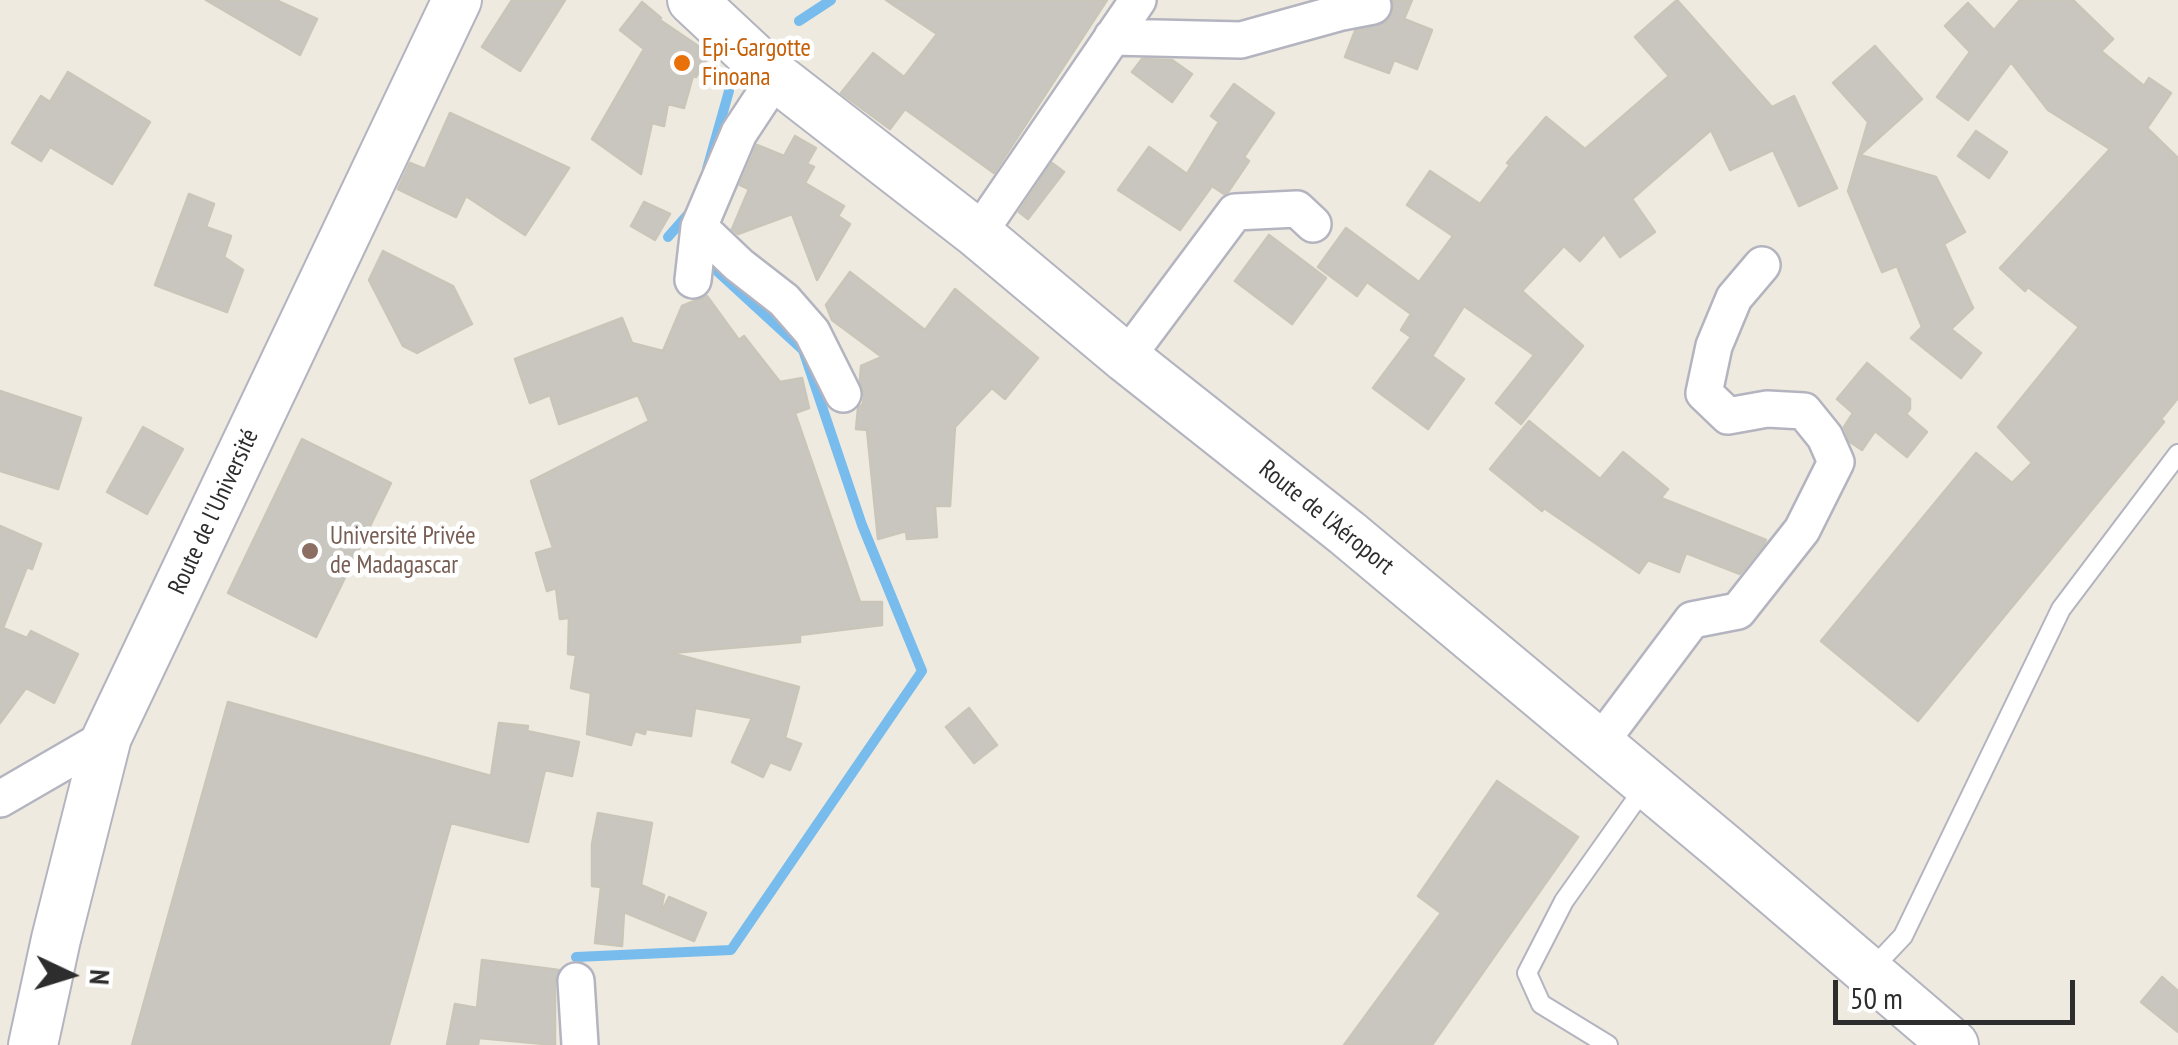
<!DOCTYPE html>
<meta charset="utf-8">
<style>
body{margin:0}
#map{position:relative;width:2178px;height:1045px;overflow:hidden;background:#eeeae0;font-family:"PT Sans Narrow",sans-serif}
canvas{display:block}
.north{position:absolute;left:20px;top:925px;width:100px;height:100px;-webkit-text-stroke:8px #fff;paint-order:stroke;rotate:94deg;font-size:28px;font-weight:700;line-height:40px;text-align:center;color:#2d2d2d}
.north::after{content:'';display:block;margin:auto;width:35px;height:45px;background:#2d2d2d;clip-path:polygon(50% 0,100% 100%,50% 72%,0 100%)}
.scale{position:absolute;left:1833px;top:980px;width:242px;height:45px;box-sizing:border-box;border:5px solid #2d2d2d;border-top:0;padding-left:12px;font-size:30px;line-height:35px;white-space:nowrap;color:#2d2d2d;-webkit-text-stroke:8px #fff;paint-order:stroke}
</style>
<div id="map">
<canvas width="2178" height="1045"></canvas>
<div class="north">N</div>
<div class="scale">50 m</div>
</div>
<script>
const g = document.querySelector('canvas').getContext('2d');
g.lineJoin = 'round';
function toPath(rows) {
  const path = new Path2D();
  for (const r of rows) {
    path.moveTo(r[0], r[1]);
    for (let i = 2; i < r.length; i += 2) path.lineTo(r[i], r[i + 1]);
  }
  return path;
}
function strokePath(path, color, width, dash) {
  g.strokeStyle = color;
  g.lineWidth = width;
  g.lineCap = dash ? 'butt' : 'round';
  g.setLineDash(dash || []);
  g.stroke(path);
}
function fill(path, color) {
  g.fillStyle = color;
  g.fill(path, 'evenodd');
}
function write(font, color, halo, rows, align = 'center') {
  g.font = font + ' "PT Sans Narrow",sans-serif';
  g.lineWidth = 9;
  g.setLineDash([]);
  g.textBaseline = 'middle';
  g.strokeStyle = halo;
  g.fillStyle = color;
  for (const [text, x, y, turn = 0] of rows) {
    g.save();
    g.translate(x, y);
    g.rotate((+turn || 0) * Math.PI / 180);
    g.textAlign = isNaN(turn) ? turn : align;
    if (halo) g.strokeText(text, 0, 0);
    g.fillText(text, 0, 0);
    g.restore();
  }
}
const stream = toPath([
 [799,21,831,0],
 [707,169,729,91],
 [668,237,690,212],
 [576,957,731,950,922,671,862,525,803,350,705,260]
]);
const building = toPath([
 [206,0,276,0,317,19,300,55,206,0],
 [512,0,565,0,520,71,482,47,512,0],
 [886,0,1107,0,994,173,905,109,890,129,841,93,873,53,904,77,937,34,886,0],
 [1393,0,1412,0,1404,19,1432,30,1417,69,1394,60,1389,73,1345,57,1355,31,1388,21,1393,12,1393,0],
 [1677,0,1772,107,1794,96,1837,188,1799,206,1773,150,1730,170,1711,130,1632,199,1655,232,1620,257,1604,234,1580,261,1564,246,1522,291,1583,346,1521,424,1496,403,1534,355,1464,306,1432,356,1464,379,1428,429,1373,388,1411,337,1401,330,1411,314,1367,282,1357,296,1318,267,1346,228,1419,282,1453,236,1407,205,1430,171,1480,204,1510,165,1507,163,1546,117,1585,149,1669,76,1635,37,1677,0],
 [2020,0,2073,0,2113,39,2101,51,2144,86,2149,78,2171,93,2147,128,2178,158,2178,398,2161,419,2164,422,1918,721,1821,641,1976,453,2012,483,2032,463,1998,427,2079,327,2028,287,2025,291,2000,268,2110,149,2048,110,2011,62,1968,120,1937,97,1970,52,1945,26,1968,3,1994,30,2020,0],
 [642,2,661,18,660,20,710,54,696,77,693,76,684,108,668,104,664,126,652,123,641,174,592,139,644,49,620,30,642,2],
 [1875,46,1922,99,1860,155,1936,177,1965,232,1944,244,1973,308,1951,329,1981,353,1961,378,1911,338,1922,327,1897,266,1882,272,1848,191,1868,122,1833,83,1875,46],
 [1142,59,1172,60,1192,74,1172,102,1132,72,1142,59],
 [68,72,150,122,112,184,50,147,41,161,12,143,41,96,50,102,68,72],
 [1234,84,1274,113,1244,157,1249,161,1228,192,1224,194,1212,186,1180,230,1118,190,1149,147,1187,174,1219,122,1211,116,1234,84],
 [450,113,569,168,525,235,466,196,456,217,398,189,410,163,425,169,450,113],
 [1976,131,2007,152,1989,178,1958,156,1976,131],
 [795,136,816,148,807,164,814,167,805,183,844,206,838,216,850,224,817,280,792,214,738,234,732,229,749,189,740,185,757,145,784,156,795,136],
 [1052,163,1064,172,1028,219,1019,212,1052,163],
 [189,194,214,204,206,227,231,236,224,257,243,270,227,312,155,285,189,194],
 [644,202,670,214,655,240,631,226,644,202],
 [1269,235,1326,278,1292,324,1235,281,1269,235],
 [383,251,453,286,472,324,417,353,403,346,369,280,383,251],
 [850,272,925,330,955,289,1038,358,1005,399,992,388,955,427,950,506,935,506,937,537,907,539,906,531,878,539,867,430,856,429,858,408,863,404,864,396,860,380,861,366,882,357,832,320,826,305,850,272],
 [707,296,739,340,744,336,780,382,802,378,809,408,795,413,860,602,882,602,882,625,800,635,800,642,671,653,799,687,785,738,801,744,790,770,770,762,763,777,732,762,752,718,695,708,691,736,646,729,645,734,635,731,631,745,587,734,591,693,571,688,576,655,568,654,569,618,560,619,556,588,547,591,536,553,553,548,531,481,649,421,638,395,559,424,550,395,530,403,515,359,622,318,632,343,663,351,682,306,707,296],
 [1867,363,1910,399,1910,409,1906,414,1927,432,1907,457,1875,431,1862,450,1850,442,1844,427,1853,413,1837,399,1867,363],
 [0,391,81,418,58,489,0,471,0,391],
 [1529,421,1600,479,1623,452,1668,489,1661,498,1766,540,1764,544,1740,574,1686,553,1679,572,1648,560,1639,573,1544,508,1542,511,1490,469,1529,421],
 [143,427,183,449,147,514,107,492,143,427],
 [302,439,391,483,316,637,228,593,302,439],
 [0,526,41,544,32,569,27,567,3,628,27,638,31,631,78,654,54,703,26,688,0,723,0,526],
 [228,702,491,776,499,723,528,726,527,731,579,742,572,776,545,770,528,842,451,823,389,1045,132,1045,228,702],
 [969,708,997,745,974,763,946,727,969,708],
 [1497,781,1578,837,1432,1045,1344,1045,1441,913,1418,896,1497,781],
 [598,813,652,823,641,885,664,895,660,915,669,897,706,913,694,941,624,912,622,946,595,943,601,887,592,886,592,844,598,813],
 [482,960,559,970,555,982,555,1045,479,1038,478,1045,447,1045,455,1004,477,1008,482,960],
 [2162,977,2178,991,2178,1032,2141,1002,2162,977]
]);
const lane = toPath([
 [1869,972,1903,936,2061,609,2178,454],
 [1608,1045,1541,1004,1527,973,1564,901,1647,784]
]);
const street = toPath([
 [1112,37,1241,40,1342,12,1373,6],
 [776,77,739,133,699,227,739,265,784,300,812,332,843,394],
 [978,234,1138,0],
 [693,280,699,227],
 [1126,358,1235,212,1297,209,1313,224],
 [1599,744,1692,620,1738,611,1802,530,1836,462,1825,437,1804,411,1767,409,1728,416,1704,393,1714,346,1734,298,1762,265],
 [0,799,107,737],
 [576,981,580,1045]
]);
const secondary = toPath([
 [692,0,767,70,978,234,1126,358,1347,533,1725,849,1954,1045],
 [33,1045,56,939,107,737,457,0]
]);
const markers = [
 [682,63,10,"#e8710a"],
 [310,551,10,"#8d6e63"]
];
const foodNames = [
 ["Epi-Gargotte",702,49],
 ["Finoana",702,78]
];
const streetNames = [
 ["Route de l'Université",214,512,-65],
 ["Route de l'Aéroport",1326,518,39]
];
const educationNames = [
 ["Université Privée",330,537],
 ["de Madagascar",330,566]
];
strokePath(stream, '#77bcec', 10);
fill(building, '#c9c6bf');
strokePath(building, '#c9c6b9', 2.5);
strokePath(lane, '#b3b4bf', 22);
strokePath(street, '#b3b4bf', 40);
strokePath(secondary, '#b3b4bf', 52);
strokePath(lane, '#fff', 18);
strokePath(street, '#fff', 35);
strokePath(secondary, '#fff', 48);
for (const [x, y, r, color] of markers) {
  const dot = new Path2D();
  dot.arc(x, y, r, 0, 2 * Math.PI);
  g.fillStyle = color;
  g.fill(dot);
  strokePath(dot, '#fff', 4);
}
write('25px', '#c56008', '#fff', foodNames, 'left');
write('25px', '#2d2d2d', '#fff', streetNames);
write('25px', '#785e54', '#fff', educationNames, 'left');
</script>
